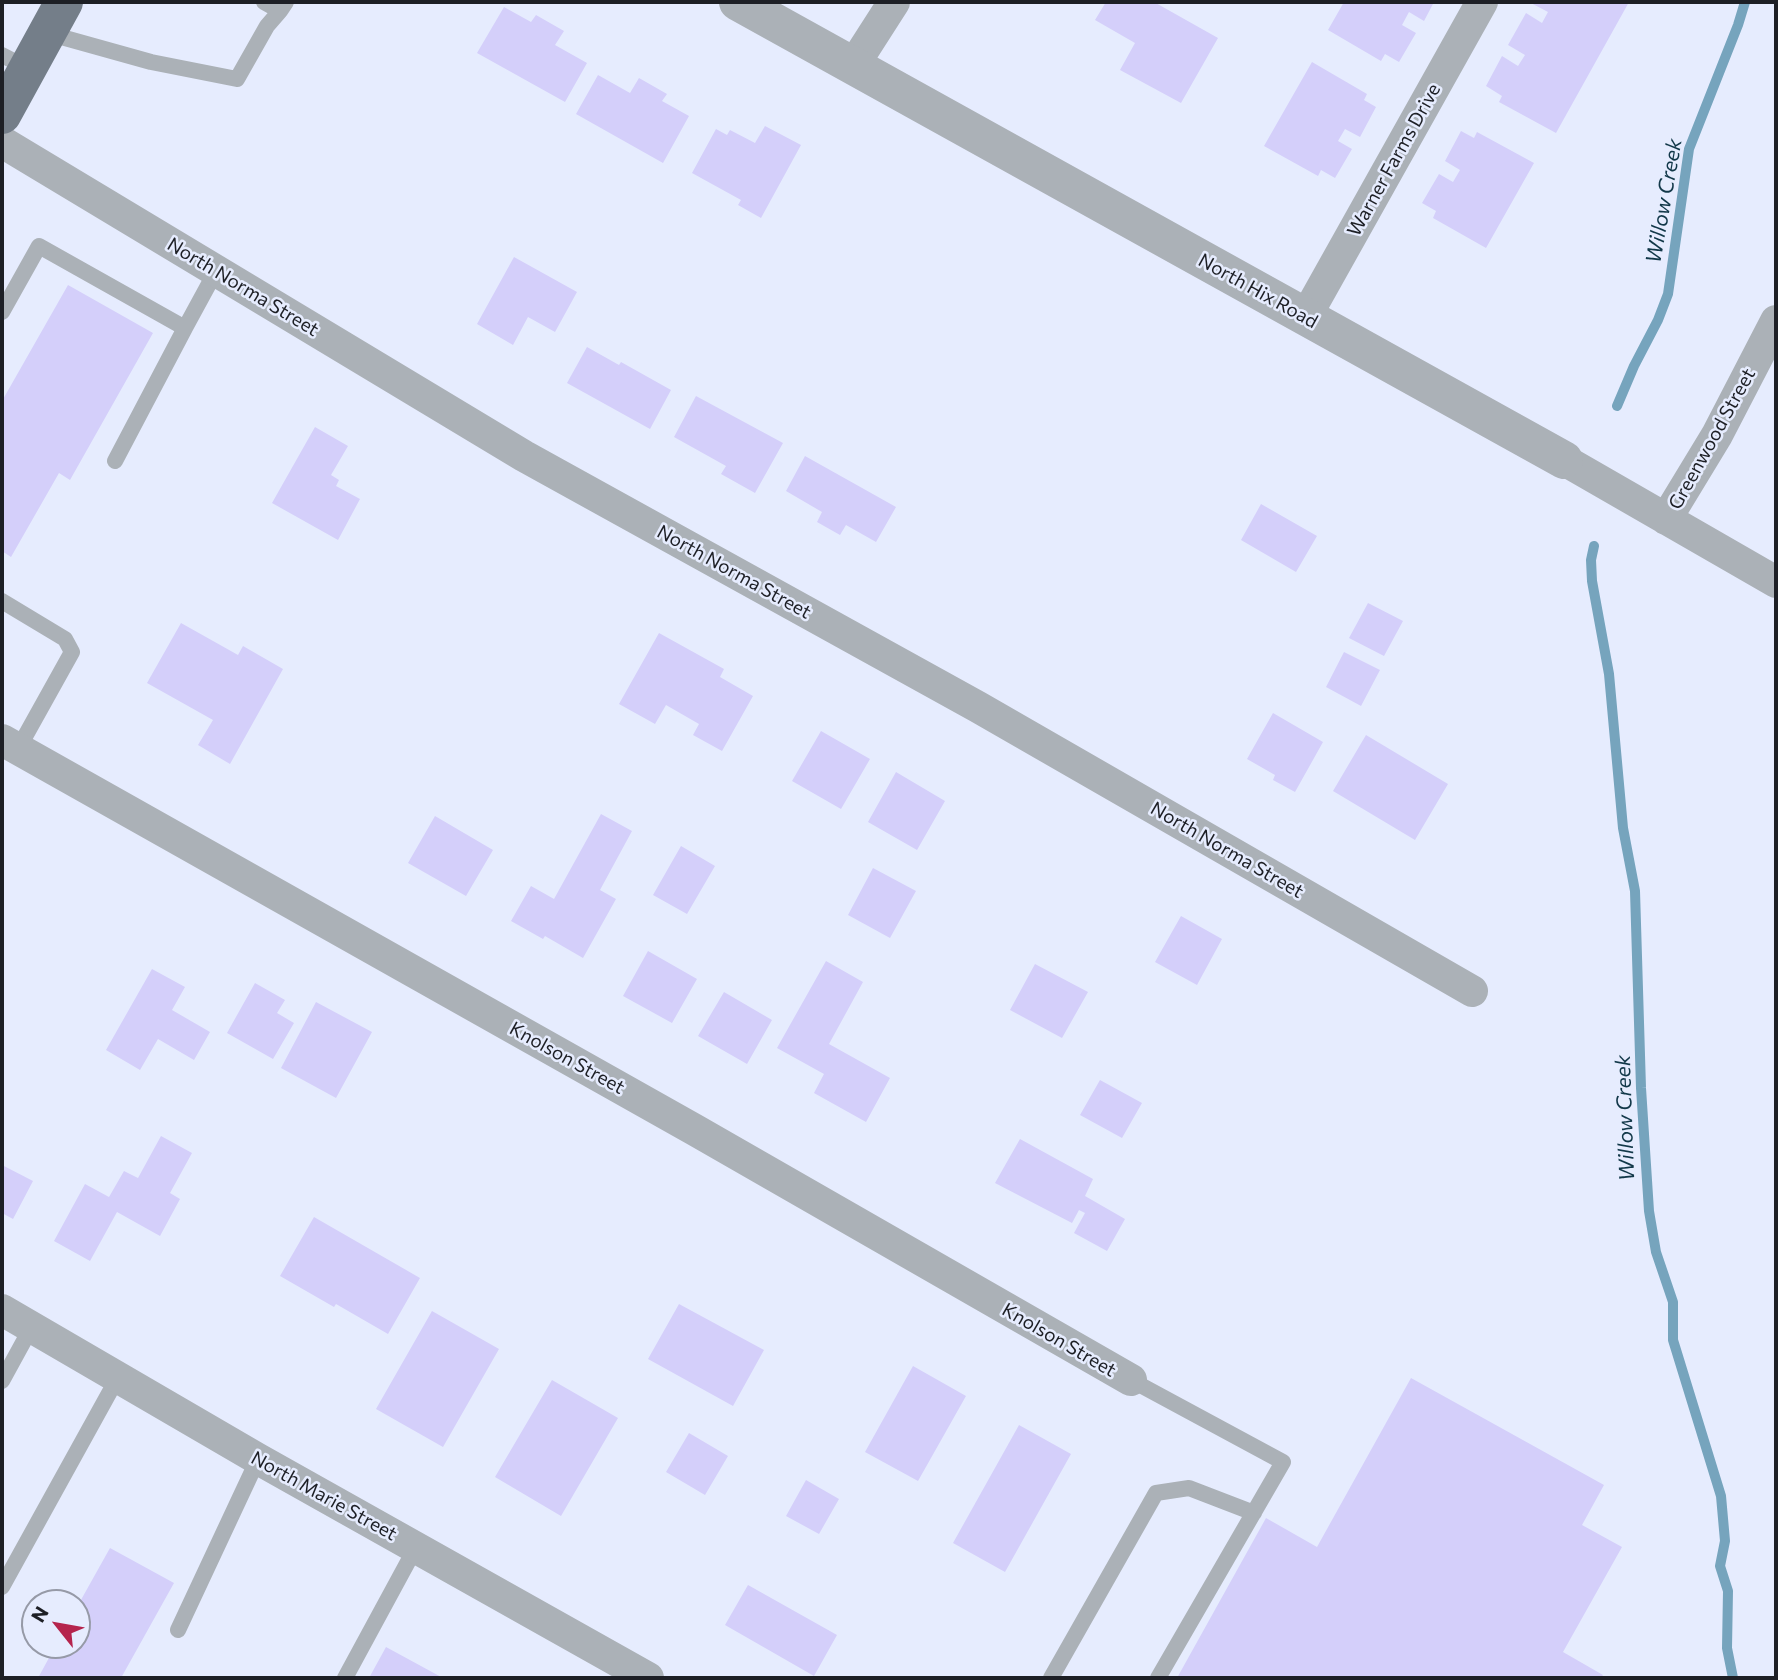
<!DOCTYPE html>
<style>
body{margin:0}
#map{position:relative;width:1778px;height:1680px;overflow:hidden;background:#e6ecfe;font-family:Commissioner,sans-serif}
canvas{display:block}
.frame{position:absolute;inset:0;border:4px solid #1d1f25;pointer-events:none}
.north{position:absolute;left:21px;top:1589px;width:70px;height:70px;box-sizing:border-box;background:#e6ecfe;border:2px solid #969aa7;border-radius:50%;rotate:301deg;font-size:19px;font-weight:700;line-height:28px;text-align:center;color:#1d1f25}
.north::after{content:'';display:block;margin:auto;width:24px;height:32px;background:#b5244d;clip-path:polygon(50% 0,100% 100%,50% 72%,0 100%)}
</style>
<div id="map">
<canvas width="1778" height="1680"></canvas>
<div class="frame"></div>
<div class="north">N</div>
</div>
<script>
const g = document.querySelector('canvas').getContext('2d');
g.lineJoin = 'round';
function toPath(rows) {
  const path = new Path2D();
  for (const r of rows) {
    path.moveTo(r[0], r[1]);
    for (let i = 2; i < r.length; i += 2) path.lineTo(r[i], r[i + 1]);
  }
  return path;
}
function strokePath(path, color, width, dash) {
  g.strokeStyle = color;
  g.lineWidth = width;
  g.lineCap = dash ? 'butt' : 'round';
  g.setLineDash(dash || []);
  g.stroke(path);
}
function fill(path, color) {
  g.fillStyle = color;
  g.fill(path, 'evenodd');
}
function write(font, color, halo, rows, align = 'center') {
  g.font = font + ' Commissioner,sans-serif';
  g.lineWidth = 5;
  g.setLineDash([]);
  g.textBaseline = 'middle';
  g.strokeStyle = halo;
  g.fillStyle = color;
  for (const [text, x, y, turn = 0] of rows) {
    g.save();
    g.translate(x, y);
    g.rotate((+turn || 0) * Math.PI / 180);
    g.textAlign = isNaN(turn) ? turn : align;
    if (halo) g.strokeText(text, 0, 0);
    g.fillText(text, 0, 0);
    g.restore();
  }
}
const stream = toPath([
 [1617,406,1634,366,1658,320,1668,294,1689,149,1738,25,1745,2],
 [1594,546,1591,560,1592,581,1609,674,1623,828,1635,891,1641,1088,1649,1211,1656,1252,1673,1302,1673,1340,1721,1496,1725,1541,1720,1566,1728,1591,1727,1648,1733,1678]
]);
const building = toPath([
 [1106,2,1154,2,1218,38,1181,103,1120,70,1135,43,1095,20],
 [1344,2,1434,2,1424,21,1409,12,1402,25,1416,33,1399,62,1385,54,1381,61,1328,30],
 [1529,2,1629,2,1556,133,1499,102,1502,96,1486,86,1502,56,1518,66,1525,55,1508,45,1526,13,1542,23,1548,12],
 [504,7,531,22,536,15,564,31,555,45,587,63,565,102,477,53],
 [1312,62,1367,94,1364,100,1376,107,1360,137,1345,129,1338,141,1352,149,1335,178,1321,170,1318,176,1264,146],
 [598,75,630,93,639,78,667,94,662,101,689,116,663,163,576,114],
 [765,126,801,145,761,218,738,205,741,200,692,173,716,129,727,135,730,130,755,143],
 [1461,131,1474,138,1477,132,1534,163,1486,248,1433,218,1436,211,1422,203,1439,174,1453,182,1460,170,1445,161],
 [514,257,577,292,555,332,528,317,513,345,477,324],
 [68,285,153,333,70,480,59,473,11,557,2,551,2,401],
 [587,347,619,365,621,362,671,390,650,429,567,383],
 [696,396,783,443,755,493,721,474,726,466,674,437],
 [315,427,348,446,331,475,339,480,336,486,360,499,338,540,272,503],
 [805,456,896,507,876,542,846,525,840,535,817,522,822,512,786,491],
 [1261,504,1317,536,1296,572,1241,540],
 [1368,603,1403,621,1384,656,1349,638],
 [181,623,238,655,243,646,283,669,230,764,198,745,213,720,147,683],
 [659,633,724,669,720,677,753,696,722,751,693,735,699,724,666,705,655,724,619,704],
 [1344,652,1380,670,1361,706,1326,687],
 [1273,713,1323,742,1295,792,1273,780,1275,775,1247,759],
 [821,731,870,759,841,809,792,781],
 [1366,735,1448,784,1415,840,1333,791],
 [896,772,945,801,917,850,868,822],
 [601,814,632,831,600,890,616,899,583,958,545,936,543,939,511,921,531,886,554,899],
 [435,816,493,850,466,896,408,863],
 [681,846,715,866,687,914,653,895],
 [873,868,916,891,890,938,848,915],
 [1181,916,1222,939,1197,985,1155,962],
 [648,951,697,979,672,1023,623,996],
 [826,961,863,982,829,1044,890,1078,866,1122,814,1093,824,1074,777,1048],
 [1035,964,1088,992,1062,1038,1010,1010],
 [152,969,185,987,172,1010,210,1032,194,1060,158,1039,140,1070,106,1050],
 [255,983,285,1000,277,1013,294,1023,273,1059,227,1033],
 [724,992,772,1020,747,1064,698,1036],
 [316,1002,372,1032,336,1098,281,1068],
 [1100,1080,1142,1103,1122,1138,1080,1115],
 [161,1136,192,1153,170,1193,180,1199,160,1236,117,1212,90,1261,54,1241,85,1184,109,1197,124,1171,138,1178],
 [1020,1139,1093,1179,1085,1196,1125,1219,1107,1251,1074,1233,1085,1213,1079,1210,1072,1223,995,1183],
 [2,1165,33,1181,13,1219,2,1213],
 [314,1217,420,1278,388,1334,336,1304,334,1307,280,1276],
 [679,1304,764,1350,733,1406,648,1359],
 [432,1311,499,1349,443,1447,376,1409],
 [913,1366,966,1396,918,1481,865,1452],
 [1411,1378,1604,1485,1582,1525,1622,1547,1563,1652,1603,1675,1601,1678,1177,1678,1266,1518,1317,1547],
 [552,1380,618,1418,561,1516,495,1477],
 [1019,1425,1071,1454,1005,1572,953,1543],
 [689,1433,728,1456,705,1495,666,1472],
 [806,1480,839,1499,819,1534,786,1516],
 [110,1548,174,1583,121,1678,38,1678,56,1645,77,1645,77,1607],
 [748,1585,837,1635,814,1676,725,1625],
 [386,1647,443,1678,369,1678]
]);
const service = toPath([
 [264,2,280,11,286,2],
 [47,33,151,62,237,79,267,26,280,11],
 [2,55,27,68],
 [2,312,39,246,185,328,216,271],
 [115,461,185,328],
 [2,601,65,639,72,652,18,749],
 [1131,1380,1283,1462,1158,1678],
 [2,1381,31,1328],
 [2,1587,118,1377],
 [178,1630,258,1459],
 [345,1678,416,1547],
 [1051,1678,1156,1493,1189,1488,1254,1513]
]);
const minor = toPath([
 [853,66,894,2],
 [2,142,524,456,978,707,1472,991],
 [1305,318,1482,2],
 [1564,460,1776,582],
 [1666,519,1717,435,1776,321],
 [2,740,695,1130,1131,1380],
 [2,1310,258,1459,648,1678]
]);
const tertiary = toPath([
 [738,2,1564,460]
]);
const primary = toPath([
 [2,115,64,2]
]);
const streetNames = [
 ["Warner Farms Drive",1394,160,-61],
 ["North Norma Street",243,287,31],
 ["North Hix Road",1258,291,29],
 ["Greenwood Street",1712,439,-61],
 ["North Norma Street",734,572,29],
 ["North Norma Street",1227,850,30],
 ["Knolson Street",567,1058,29],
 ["Knolson Street",1059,1340,30],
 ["North Marie Street",324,1496,29]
];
const waterNames = [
 ["Willow Creek",1664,201,-80],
 ["Willow Creek",1625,1118,-92]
];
strokePath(stream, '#76a4bd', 10);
fill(building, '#d4cffa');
strokePath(service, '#abb1b7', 16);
strokePath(minor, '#abb1b7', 32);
strokePath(tertiary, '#abb1b7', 38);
strokePath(primary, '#747e89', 38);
write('19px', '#1d1f25', '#e6ecfe', streetNames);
write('italic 21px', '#123849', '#e6ecfe', waterNames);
</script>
